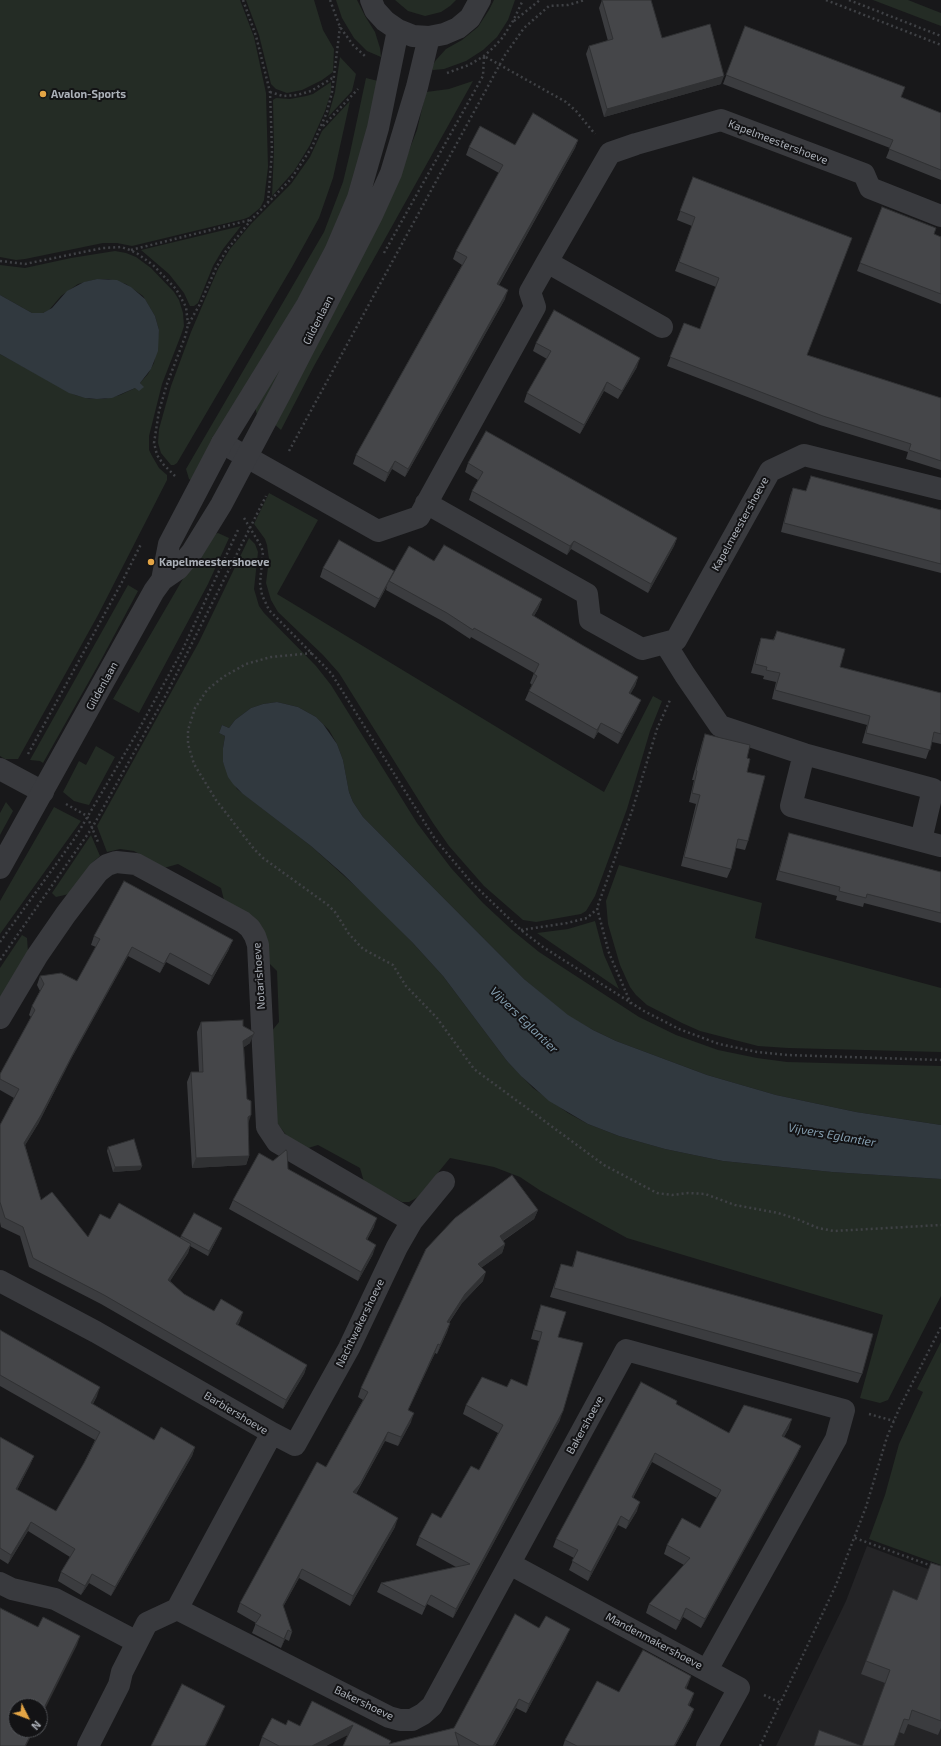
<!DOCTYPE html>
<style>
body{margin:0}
#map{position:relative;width:941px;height:1746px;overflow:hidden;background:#18181a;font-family:"Exo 2",sans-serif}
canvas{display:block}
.north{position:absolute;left:8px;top:1698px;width:40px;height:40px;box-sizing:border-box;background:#131315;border:1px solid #505256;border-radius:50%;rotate:132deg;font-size:11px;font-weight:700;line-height:16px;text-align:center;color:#abb0b8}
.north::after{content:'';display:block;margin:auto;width:14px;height:18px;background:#e4a545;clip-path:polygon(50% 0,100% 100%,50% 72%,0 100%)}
</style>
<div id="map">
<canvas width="941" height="1746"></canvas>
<div class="north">N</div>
</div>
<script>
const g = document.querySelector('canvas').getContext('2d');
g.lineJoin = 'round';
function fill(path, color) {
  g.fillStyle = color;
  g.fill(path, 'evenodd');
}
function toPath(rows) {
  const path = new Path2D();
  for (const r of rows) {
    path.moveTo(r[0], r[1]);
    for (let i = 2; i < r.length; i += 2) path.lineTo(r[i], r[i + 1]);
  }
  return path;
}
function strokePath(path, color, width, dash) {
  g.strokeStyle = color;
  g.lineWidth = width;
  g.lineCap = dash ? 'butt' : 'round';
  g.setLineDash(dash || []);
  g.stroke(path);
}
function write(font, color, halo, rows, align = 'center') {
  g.font = font + ' "Exo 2",sans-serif';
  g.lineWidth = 4;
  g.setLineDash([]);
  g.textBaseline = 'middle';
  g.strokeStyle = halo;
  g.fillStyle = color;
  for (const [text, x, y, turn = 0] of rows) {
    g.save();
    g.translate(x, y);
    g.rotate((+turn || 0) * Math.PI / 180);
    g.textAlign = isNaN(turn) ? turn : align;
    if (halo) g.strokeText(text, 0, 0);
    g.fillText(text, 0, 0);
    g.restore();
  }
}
const built = toPath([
 [867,1546,941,1574,941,1746,776,1746,846,1601]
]);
const green = toPath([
 [0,0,240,0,254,37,266,93,268,167,264,200,260,208,249,217,244,219,132,246,117,243,103,243,25,259,16,260,0,257],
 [246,0,314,0,323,30,334,49,333,72,322,80,302,90,287,93,276,89,271,84,259,35],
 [336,0,357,0,365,16,375,32,380,48,381,57,367,51,354,38,342,18],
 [395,0,456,0,450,6,441,12,425,16,408,11],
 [494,0,515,0,508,20,497,37,483,50,466,61,444,69,433,70,431,68,436,60,446,49,462,40,478,27,489,10],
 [873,0,908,0,941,13,941,26],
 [340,57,356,74,352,91,328,117,335,92],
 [366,78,378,81,362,158,333,239,193,481,189,479,186,469,324,232,343,182,350,153],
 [473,81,314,366,281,430,273,423,399,176,417,130,426,92,449,89],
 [331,82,331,92,325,111,310,145,294,171,272,196,274,150,273,100,276,98,290,99,306,96,313,94],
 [350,101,333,178,319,218,292,267,177,463,174,465,171,465,161,453,158,443,159,429,171,386,191,332,218,269,230,249,251,224,291,184,310,157,322,131],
 [241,226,223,249,213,266,198,303,194,306,190,306,184,293,169,274,141,250],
 [115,251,126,253,136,257,151,268,174,292,179,300,183,313,184,326,181,335,162,384,149,436,149,450,152,456,159,468,167,475,167,480,98,615,18,759,5,759,0,756,0,354,75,395,90,399,104,399,120,395,135,388,141,389,143,387,140,383,148,374,154,363,159,330,155,316,143,296,126,284,108,279,97,279,78,284,61,296,49,310,43,313,32,313,0,295,0,265,25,268,71,258],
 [278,364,284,365,257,415,255,407],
 [269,493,318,520,277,594,604,792,653,696,662,701,650,731,627,809,595,896,586,911,581,914,536,922,523,920,484,886,449,846,433,823,339,673,323,655,278,612,271,600,266,583,269,559,267,545,265,539,254,524],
 [218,533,229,538,208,584,139,713,113,699,184,577,215,534],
 [249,538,255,544,258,552,254,589,259,606,264,613,316,666,331,685,417,823,451,868,483,903,512,930,539,952,639,1017,676,1035,718,1050,757,1058,787,1062,941,1066,941,1125,856,1112,776,1095,707,1075,616,1041,593,1030,568,1016,524,979,363,817,353,802,349,792,343,760,337,744,329,730,316,717,298,707,277,702,263,704,251,708,235,720,229,728,222,725,219,733,225,736,223,748,223,762,237,789,311,846,374,903,412,942,443,976,507,1061,533,1088,568,1113,588,1124,619,1136,665,1149,723,1161,832,1172,941,1179,941,1296,888,1400,880,1403,860,1398,883,1315,627,1238,541,1191,520,1177,494,1167,450,1158,418,1197,409,1202,402,1202,364,1182,360,1168,318,1145,305,1149,290,1140,277,1123,271,1032,279,1022,277,971,267,961,224,900,221,888,178,864,164,868,134,851,120,849,107,852,97,826,199,642],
 [128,585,138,591,101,660,43,763,40,761,30,760],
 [96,746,115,757,89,805,81,803,74,801,63,792,79,761,86,765],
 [6,802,13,811,0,835,0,813],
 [54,807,81,821,0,934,0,901],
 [91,835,100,856,93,862,69,894,56,897,52,893],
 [619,865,762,903,755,938,941,988,941,1052,788,1048,758,1046,700,1031,682,1023,647,1005,636,995,630,987,620,965,608,924,606,901],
 [595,921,604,955,619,989,537,933,568,929],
 [22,935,27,938,28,952,0,999,0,968],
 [941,1342,941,1565,869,1539,885,1495,899,1444,923,1392,917,1389]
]);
const water = toPath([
 [97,279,117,280,131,287,145,299,155,316,159,330,158,351,151,369,140,383,144,387,139,391,135,388,112,398,97,399,85,398,69,393,0,354,0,295,32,313,43,313,52,308,67,291,84,282],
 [277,702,298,707,316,717,323,724,337,744,343,760,349,792,353,802,363,817,524,979,568,1015,593,1030,616,1041,707,1075,776,1095,856,1112,941,1125,941,1179,832,1172,723,1161,665,1149,619,1136,588,1124,549,1101,521,1076,507,1061,443,976,412,942,343,874,311,846,243,794,233,784,228,777,223,762,223,748,225,736,219,733,222,725,229,728,235,720,251,708,263,704]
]);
const path = toPath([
 [243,0,256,36,270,92,272,151,268,202],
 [330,0,340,27,353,45,366,57],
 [826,0,941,45],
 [849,0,941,36],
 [514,21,540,0],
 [447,73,469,65,484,56,494,47,503,37,513,21,523,0],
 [270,92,283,96,297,95,311,91,334,77],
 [323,126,358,89],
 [131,250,250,220],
 [384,253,483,76,484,56,566,102,576,111,595,134],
 [0,261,25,264,103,248,121,247,130,250,138,254,153,265,176,289,186,307,188,324],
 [289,451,505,55,524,28,549,6,568,5,585,0],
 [175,476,163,464,157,455,154,443,159,411,167,384,185,337,188,325,200,304,216,268,226,251,251,220,291,179,312,147,327,112,332,92,340,27],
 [244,518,261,546,263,552,260,583,262,595,269,610,331,673,435,839,471,882,521,930,543,947,644,1011,679,1029,719,1044,757,1052,787,1055,941,1060],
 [312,653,271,657,246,664,223,677,207,690,195,708,188,730,188,744,194,764,216,800,254,849,263,858,328,905,335,912,349,934,363,949,393,965,406,986,437,1018,474,1069,604,1165,657,1193,672,1195,688,1193,705,1194,735,1205,778,1213,797,1219,818,1228,834,1231,941,1225],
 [28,754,122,582,141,544],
 [66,804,87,816,98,842],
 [521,930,567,923,587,918,597,909],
 [0,942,75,838,134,738,182,651,238,530],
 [0,960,92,828,166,695,266,496],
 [631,1004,609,953,597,908,632,811,657,729,670,700],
 [869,1414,894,1421],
 [855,1538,932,1566],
 [764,1695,781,1703],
 [760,1746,836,1585,866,1507,887,1437,899,1409,941,1327]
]);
const minor = toPath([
 [547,262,662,327],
 [222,443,378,531,419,517,535,307,530,292,547,262,610,153,636,144,721,120,864,174,870,188,941,216],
 [426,503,587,594,590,620,642,649,676,640,770,471,804,455,941,489],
 [665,643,685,675,720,726,804,754,791,806,941,846],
 [804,754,933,789,921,840],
 [0,769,43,792],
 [0,1018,37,956,66,914,98,872,107,865,116,862,136,864,243,922,250,928,255,936,258,945,267,1127,277,1142,412,1221],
 [0,1281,96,1332,272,1433,177,1609,147,1623,122,1672,119,1685,88,1746],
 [272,1433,295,1445,349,1348,397,1247,412,1221,444,1182],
 [510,1564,739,1688,707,1746],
 [0,1583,12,1589,55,1599,137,1642],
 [177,1609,389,1717,400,1720,412,1720,423,1714,432,1706,626,1350,844,1410,836,1439,707,1670]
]);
const tertiary = toPath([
 [371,0,375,10,385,21,398,30,413,36,429,37,444,34,458,28,470,18,480,0],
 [162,580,169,544,222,443,307,305,335,252,358,198,378,128,398,30],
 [0,868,154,591,162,580,178,569,192,552,221,505,281,392,372,215,391,173,417,87,429,37]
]);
const wall = toPath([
 [602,0,662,38,721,84,604,117,586,54,589,46,608,41,599,8],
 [745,26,901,97,941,113,941,180,886,158,890,148,723,84],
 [578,140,575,148,499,285,505,299,405,477,392,469,385,482,353,464,356,455,462,265,453,259,456,251,499,173,466,155,469,147,515,145],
 [693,177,807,355,941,398,941,470,906,459,908,452,820,425,667,366,684,323,700,329,716,287,675,271,692,226,677,220],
 [934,234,941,237,941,304,857,271,860,263],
 [536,343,637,367,618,399,604,391,580,434,524,402,527,393,547,359,533,351],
 [468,463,677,538,674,546,648,593,571,549,567,555,469,500,472,491,478,480,465,472],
 [811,476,941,510,941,573,781,532,790,496,793,488,806,491],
 [434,561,542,599,538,609,534,616,582,645,638,677,635,686,630,694,637,709,618,744,598,732,594,739,525,700,529,691,532,685,530,683,534,673,471,637,470,639,444,622,386,590,387,586,375,608,320,577,323,568,393,575],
 [777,631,840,667,941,693,941,744,932,742,926,759,862,743,867,725,772,699,776,682,763,679,764,676,751,673,758,647,761,638,773,640],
 [705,734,747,758,748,841,745,850,736,848,731,869,727,878,681,866,696,804,689,802,694,780,692,780,702,743],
 [789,833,941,872,941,923,864,903,863,907,836,900,837,896,776,880,786,842],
 [94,936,229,949,209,985,166,962,160,973,128,956,71,1059,38,1124,25,1145,41,1200,88,1237,110,1219,180,1238,181,1236,220,1233,208,1256,190,1246,188,1253,170,1281,184,1294,214,1311,240,1321,238,1325,307,1365,304,1374,283,1409,101,1304,29,1267,20,1236,1,1227,0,1222,0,1125,14,1098,0,1090,0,1074,31,1017,29,1015,32,1006,40,991,37,985,40,976,77,981,96,947,91,945],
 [201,1022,243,1026,250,1043,244,1047,249,1156,246,1165,192,1168,187,1082,191,1072,199,1072,197,1032],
 [108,1147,142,1166,140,1170,113,1172,107,1151],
 [288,1169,374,1227,367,1240,373,1254,358,1281,229,1209,233,1200],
 [538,1210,534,1219,503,1241,505,1244,502,1253,482,1267,483,1281,462,1303,449,1323,450,1323,447,1332,437,1354,435,1353,408,1410,411,1422,398,1446,385,1441,356,1494,395,1527,350,1606,299,1578,283,1607,292,1632,289,1641,285,1639,281,1648,252,1633,256,1623,237,1612,240,1603,326,1467,363,1400,358,1397,361,1388,426,1249],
 [577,1251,862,1374,858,1383,550,1297,561,1264,572,1267],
 [541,1305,558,1337,560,1420,453,1618,427,1604,422,1615,377,1592,381,1583,456,1567,416,1545,419,1537,441,1518,479,1470,498,1433,463,1414,466,1405,507,1387,527,1386,539,1341,531,1339,538,1314],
 [0,1330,97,1396,93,1404,154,1440,195,1447,192,1456,111,1596,89,1583,81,1595,58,1581,61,1572,70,1557,28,1531,8,1564,0,1559,0,1437,34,1456,30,1465,17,1490,56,1511,84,1463,95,1440,0,1386],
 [676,1404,729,1433,789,1428,784,1437,801,1446,797,1455,701,1628,683,1617,676,1630,646,1613,649,1604,684,1565,664,1554,667,1545,700,1528,717,1498,652,1462,633,1498,637,1511,626,1529,618,1525,588,1581,569,1570,574,1558,553,1547,556,1539],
 [941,1566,941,1728,938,1735,908,1724,904,1734,899,1732,885,1683,861,1674,893,1590,917,1600],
 [539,1628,566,1638,526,1713,516,1708,495,1746,460,1746,458,1745,343,1746,348,1734,326,1746,259,1746,262,1737,286,1725,391,1741,389,1744,454,1728],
 [691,1676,686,1689,694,1693,689,1706,691,1717,675,1746,563,1746,565,1740,619,1692]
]);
const shadedWall = toPath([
 [724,76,721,84,604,117,607,109],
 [578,140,575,148,494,293,497,284],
 [508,290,505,299,405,477,408,469],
 [640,358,637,367,618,399,622,391],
 [607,382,604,391,580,434,584,425],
 [395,461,392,469,385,482,388,473],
 [677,538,674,546,648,593,651,584],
 [574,541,571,549,567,555,570,546],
 [394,571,390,582,389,581,387,586,375,608,379,599],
 [542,599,538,609,529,624,532,615],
 [638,677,635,686,626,702,629,693],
 [641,700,637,709,618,744,622,734],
 [601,723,598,732,594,739,597,730],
 [233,940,229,949,209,985,212,976],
 [132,947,128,956,71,1059,38,1124,21,1152,24,1143,75,1050],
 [170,953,166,962,160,973,164,964],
 [254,1034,250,1043,240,1050,243,1041],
 [251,1115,248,1124,248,1117],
 [249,1156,246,1165,192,1168,196,1158],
 [142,1166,140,1170,113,1172,115,1167],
 [538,1210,534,1219,496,1245,500,1236],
 [377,1218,374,1227,362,1248,366,1239],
 [222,1228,220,1233,208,1256,209,1251],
 [191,1244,188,1253,165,1289,168,1280],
 [505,1244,502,1253,474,1273,478,1264],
 [376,1245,373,1254,358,1281,361,1272],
 [486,1272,483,1281,462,1303,443,1331,447,1322,465,1294],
 [243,1312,240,1321,233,1333,236,1324],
 [450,1323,447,1332,437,1354,440,1345],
 [438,1344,435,1353,404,1419,408,1410],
 [307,1365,304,1374,283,1409,286,1400],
 [100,1387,97,1396,88,1412,91,1403],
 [563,1411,560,1420,453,1618,456,1609],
 [414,1413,411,1422,398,1446,401,1437],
 [792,1419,789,1428,779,1445,782,1436],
 [388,1432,385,1441,356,1493,350,1501,353,1492],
 [801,1446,797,1455,701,1628,705,1619],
 [195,1447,192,1456,111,1596,115,1587],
 [655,1453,652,1462,628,1506,632,1497],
 [34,1456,30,1465,13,1498,16,1489],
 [640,1502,637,1511,626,1529,629,1521],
 [621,1516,618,1525,588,1581,591,1572],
 [398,1518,395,1527,350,1606,353,1596],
 [31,1522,28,1531,8,1564,11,1555],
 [302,1569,299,1578,279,1614,283,1605],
 [92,1574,89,1583,81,1595,85,1586],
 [686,1608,683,1617,676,1630,680,1621],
 [570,1629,566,1638,526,1713,529,1704],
 [288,1630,285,1639,281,1648,284,1639],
 [80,1636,77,1645,40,1719,40,1716],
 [691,1676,688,1685,682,1697,685,1688],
 [694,1693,691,1702,684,1714,688,1705],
 [519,1699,516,1708,495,1746,493,1746],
 [225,1706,221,1716,206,1746,205,1746],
 [694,1709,691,1717,675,1746,674,1746],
 [353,1725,350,1734,326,1746,312,1746],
 [33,1730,34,1730,26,1746,25,1746]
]);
const building = toPath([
 [602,0,651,0,662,38,710,24,724,76,607,109,589,46,613,39,602,0],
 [745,26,905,87,901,97,941,113,941,170,889,149,893,140,726,75,745,26],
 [533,113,578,140,497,284,508,290,408,469,395,461,388,473,356,455,467,257,456,251,503,165,469,147,480,126,515,145,533,113],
 [693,177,852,238,807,355,941,398,941,461,909,450,911,444,823,416,670,357,684,323,700,329,719,278,679,262,695,217,680,211,693,177],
 [882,207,936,228,934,234,941,237,941,294,860,263,882,207],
 [554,310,640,358,622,391,607,382,584,425,527,393,551,351,536,343,554,310],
 [486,431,677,538,651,584,574,541,570,546,472,491,483,472,468,463,486,431],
 [811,476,941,510,941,564,784,523,793,488,806,491,811,476],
 [339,540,394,571,379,599,323,568,339,540],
 [444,545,542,599,532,615,582,645,638,677,629,693,641,700,622,734,601,723,597,730,529,691,537,676,534,674,539,664,474,628,473,630,447,613,389,581,409,546,434,561,444,545],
 [777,631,845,649,840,667,941,693,941,734,934,732,930,750,866,733,870,716,775,690,780,673,766,670,767,667,755,664,761,638,774,640,777,631],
 [705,734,750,745,747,758,750,759,747,772,765,776,748,841,738,839,731,869,684,857,700,795,692,793,697,771,696,770,705,734],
 [789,833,941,872,941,913,867,894,866,898,839,891,840,887,779,871,789,833],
 [124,881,233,940,212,976,170,953,164,964,132,947,75,1050,41,1115,24,1143,41,1200,52,1192,88,1237,100,1214,110,1219,119,1203,191,1244,168,1280,184,1294,214,1311,221,1299,243,1312,236,1324,307,1365,286,1400,104,1295,33,1258,23,1227,5,1218,0,1202,0,1125,19,1089,0,1079,0,1074,35,1010,32,1006,44,984,40,976,61,973,77,981,100,939,94,936,124,881],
 [243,1020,243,1026,254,1032,254,1034,243,1041,247,1099,251,1101,251,1115,248,1117,249,1156,196,1158,191,1072,203,1072,201,1022,243,1020],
 [134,1139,142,1166,115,1167,108,1147,134,1139],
 [286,1150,287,1151,288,1169,377,1218,366,1239,376,1245,361,1272,233,1200,259,1153,273,1161,286,1150],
 [512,1175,538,1210,500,1236,505,1244,478,1264,486,1272,465,1294,447,1322,450,1323,440,1345,438,1344,408,1410,414,1413,401,1437,388,1432,360,1484,353,1492,398,1518,353,1596,302,1569,283,1605,292,1632,288,1630,284,1639,255,1624,261,1615,240,1603,317,1462,326,1467,368,1392,361,1388,426,1249,455,1218,512,1175],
 [194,1213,222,1228,209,1251,181,1236,194,1213],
 [577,1251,873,1334,862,1374,554,1288,561,1264,573,1267,577,1251],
 [541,1305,566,1312,558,1337,583,1343,563,1411,456,1609,431,1595,425,1607,381,1583,470,1564,419,1537,432,1513,441,1518,471,1466,479,1470,503,1425,466,1405,482,1377,507,1387,511,1379,527,1386,542,1332,534,1330,541,1305],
 [0,1330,100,1387,91,1403,154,1440,161,1427,195,1447,115,1587,92,1574,85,1586,61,1572,75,1549,31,1522,11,1555,0,1548,0,1437,34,1456,16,1489,56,1511,84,1463,100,1432,0,1375,0,1330],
 [641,1382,677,1401,676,1404,729,1433,744,1405,792,1419,782,1436,801,1446,705,1619,686,1608,680,1621,649,1604,690,1558,667,1545,682,1518,700,1528,721,1490,655,1453,632,1497,640,1502,629,1521,621,1516,591,1572,572,1561,578,1550,556,1539,641,1382],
 [931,1563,941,1566,941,1721,912,1710,909,1720,904,1719,894,1746,814,1746,819,1730,862,1746,890,1670,866,1661,893,1590,917,1600,931,1563],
 [0,1608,38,1627,43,1617,80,1636,40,1716,40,1706,16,1706,16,1730,33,1730,25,1746,0,1746,0,1608],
 [515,1614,539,1628,546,1616,570,1629,529,1704,519,1699,493,1746,480,1746,455,1732,459,1746,343,1746,353,1725,312,1746,279,1746,262,1737,272,1718,286,1725,288,1720,300,1726,312,1701,391,1741,389,1744,454,1728,515,1614],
 [643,1650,691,1676,685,1688,694,1693,688,1705,694,1709,674,1746,577,1746,565,1740,597,1681,619,1692,643,1650],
 [182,1684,225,1706,205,1746,151,1746,182,1684]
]);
const markers = [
 [43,94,4,"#e4a545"],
 [151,562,4,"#e4a545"]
];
const poiNames = [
 ["Avalon-Sports",51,94],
 ["Kapelmeestershoeve",159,562]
];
const streetNames = [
 ["Kapelmeestershoeve",778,142,21],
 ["Gildenlaan",318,320,-63],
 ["Kapelmeestershoeve",740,524,-61],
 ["Gildenlaan",102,686,-61],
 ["Notarishoeve",259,976,-94],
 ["Nachtwakershoeve",360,1323,-64],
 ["Barbiershoeve",236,1413,31],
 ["Bakershoeve",585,1425,-61],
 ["Mandenmakershoeve",654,1641,28],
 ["Bakershoeve",364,1703,26]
];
const waterNames = [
 ["Vijvers Eglantier",524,1020,44],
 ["Vijvers Eglantier",832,1135,10]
];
fill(built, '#242426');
fill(green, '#242c25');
fill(water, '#31393f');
strokePath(path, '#3f4145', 2.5, [2, 3]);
strokePath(minor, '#393a3e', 22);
strokePath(tertiary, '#393a3e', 22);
fill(wall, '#3b3c3f');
fill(shadedWall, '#303133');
fill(building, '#454649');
strokePath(building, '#303133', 1);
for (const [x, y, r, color] of markers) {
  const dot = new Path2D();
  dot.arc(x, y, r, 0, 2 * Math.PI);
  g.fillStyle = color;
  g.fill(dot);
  strokePath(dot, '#131315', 1.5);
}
write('bold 11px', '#abb0b8', '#131315', poiNames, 'left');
write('11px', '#abb0b8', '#131315', streetNames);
write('italic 12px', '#859fb0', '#131315', waterNames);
</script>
